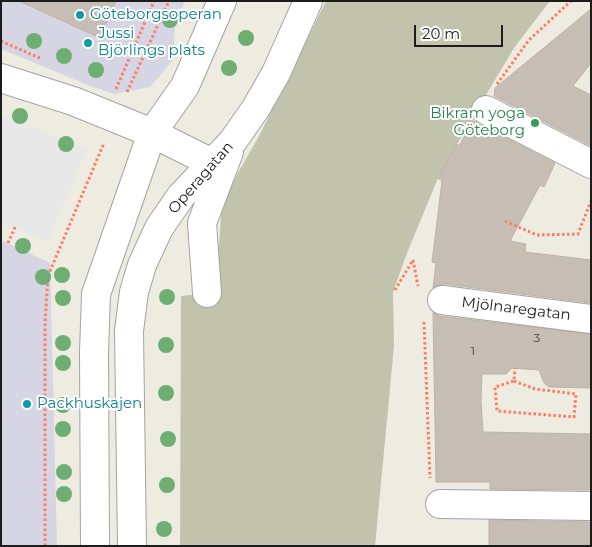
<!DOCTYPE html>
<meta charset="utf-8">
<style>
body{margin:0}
#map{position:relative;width:592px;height:547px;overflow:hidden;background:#eeebe1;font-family:Montserrat,sans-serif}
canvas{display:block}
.frame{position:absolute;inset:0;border:2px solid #1c1c1c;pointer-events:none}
.scale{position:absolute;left:414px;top:25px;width:89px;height:22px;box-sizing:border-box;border:2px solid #1c1c1c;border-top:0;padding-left:6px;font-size:15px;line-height:18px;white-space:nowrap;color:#1c1c1c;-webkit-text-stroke:4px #fff;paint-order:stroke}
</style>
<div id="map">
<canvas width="592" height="547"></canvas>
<div class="frame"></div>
<div class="scale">20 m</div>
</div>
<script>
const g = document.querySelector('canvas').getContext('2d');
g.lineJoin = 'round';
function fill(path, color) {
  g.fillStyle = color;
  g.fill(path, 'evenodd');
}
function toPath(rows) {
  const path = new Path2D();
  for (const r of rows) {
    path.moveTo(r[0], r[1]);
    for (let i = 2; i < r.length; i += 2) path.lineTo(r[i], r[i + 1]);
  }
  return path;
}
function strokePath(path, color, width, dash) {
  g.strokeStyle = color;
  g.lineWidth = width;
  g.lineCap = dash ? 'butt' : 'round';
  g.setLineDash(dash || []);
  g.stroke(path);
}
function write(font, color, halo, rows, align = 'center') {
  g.font = font + ' Montserrat,sans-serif';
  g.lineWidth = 4;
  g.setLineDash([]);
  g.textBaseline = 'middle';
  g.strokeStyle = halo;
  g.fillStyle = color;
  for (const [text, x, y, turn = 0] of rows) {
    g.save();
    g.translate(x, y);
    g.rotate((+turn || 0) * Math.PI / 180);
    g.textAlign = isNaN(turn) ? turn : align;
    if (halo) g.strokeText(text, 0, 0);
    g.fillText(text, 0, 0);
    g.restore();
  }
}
const construction = toPath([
 [326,1,550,1,514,48,480,105,473,121,457,144,438,178,407,253,393,292,394,346,375,546,180,546,181,296,216,292,222,201,259,136]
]);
const parking = toPath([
 [8,114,57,137,88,148,47,242,1,222,1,115]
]);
const plaza = toPath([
 [1,1,39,1,102,34,116,1,185,1,175,23,173,60,150,87,114,94,90,86,1,49],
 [1,240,50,263,57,546,1,546]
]);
const building = toPath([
 [19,1,116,1,100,38,19,1],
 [591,9,591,63,573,86,591,95,591,146,494,96,495,88,591,9],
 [473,121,555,163,544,187,540,185,510,241,526,244,525,252,591,260,591,303,444,284,433,288,436,263,432,262,442,181,438,178,457,144,459,146,473,121],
 [433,313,440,316,591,334,591,388,549,387,544,383,539,370,512,368,506,374,482,374,481,401,483,432,591,434,591,490,490,489,490,482,436,482,433,313],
 [489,520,591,522,591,546,489,546,489,520]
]);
const path = toPath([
 [1,41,42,59],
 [497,84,529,40,571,1],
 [116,89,154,1],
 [127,92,169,1],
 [505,221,537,235,578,234,591,201],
 [8,243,16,225],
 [395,290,413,260,418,286],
 [424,322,430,478],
 [514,381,535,389,576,394,574,417,497,411,495,387,514,381,515,368],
 [45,546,45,323,48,276,104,143]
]);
const minor = toPath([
 [1,78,73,101,152,133,212,163],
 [486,110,591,164],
 [207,293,202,223,229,152],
 [442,300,591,319],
 [440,504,591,506],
 [95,546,94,352,96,294,152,133,185,86,222,1],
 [132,546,129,331,134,292,142,265,159,228,181,196,233,141,256,108,276,73,308,1]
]);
const trees = [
 [170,20],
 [246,38],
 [34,41],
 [64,56],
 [229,68],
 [96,70],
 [20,116],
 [66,144],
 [23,246],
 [62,275],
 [43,277],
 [167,297],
 [63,298],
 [63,343],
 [166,345],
 [63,363],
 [166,393],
 [63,405],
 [63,429],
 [168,439],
 [64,472],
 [167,485],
 [64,494],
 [164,529]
];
const markers = [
 [80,15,5,"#0f9aa8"],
 [88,43,5,"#0f9aa8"],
 [535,123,5,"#2e9e5b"],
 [27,404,5,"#0f9aa8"]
];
const numberNames = [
 ["3",537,338],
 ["1",473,351]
];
const cultureNames = [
 ["Göteborgsoperan",90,15],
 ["Jussi",98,34],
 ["Björlings plats",98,51],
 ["Packhuskajen",37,404]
];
const leisureNames = [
 ["Bikram yoga",525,114],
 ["Göteborg",525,131]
];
const streetNames = [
 ["Operagatan",201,178,-49],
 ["Mjölnaregatan",516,309,7]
];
fill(construction, '#c1c3ac');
fill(parking, '#e8e8e8');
fill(plaza, '#d6d5e4');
fill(building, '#c6bdb4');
strokePath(building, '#c0b2a3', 1);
strokePath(minor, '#a3a3a3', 30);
strokePath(path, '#fe7c62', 3, [2.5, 2.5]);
strokePath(minor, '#fff', 28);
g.fillStyle = '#6fae73';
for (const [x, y] of trees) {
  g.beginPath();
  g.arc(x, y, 8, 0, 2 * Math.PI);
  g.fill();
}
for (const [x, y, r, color] of markers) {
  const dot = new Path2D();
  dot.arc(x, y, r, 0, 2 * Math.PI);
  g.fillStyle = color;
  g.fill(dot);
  strokePath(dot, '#fff', 2);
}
write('12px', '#464442', null, numberNames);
write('15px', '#0d838f', '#fff', cultureNames, 'left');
write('15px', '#27864d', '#fff', leisureNames, 'right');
write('15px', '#1c1c1c', '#fff', streetNames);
</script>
